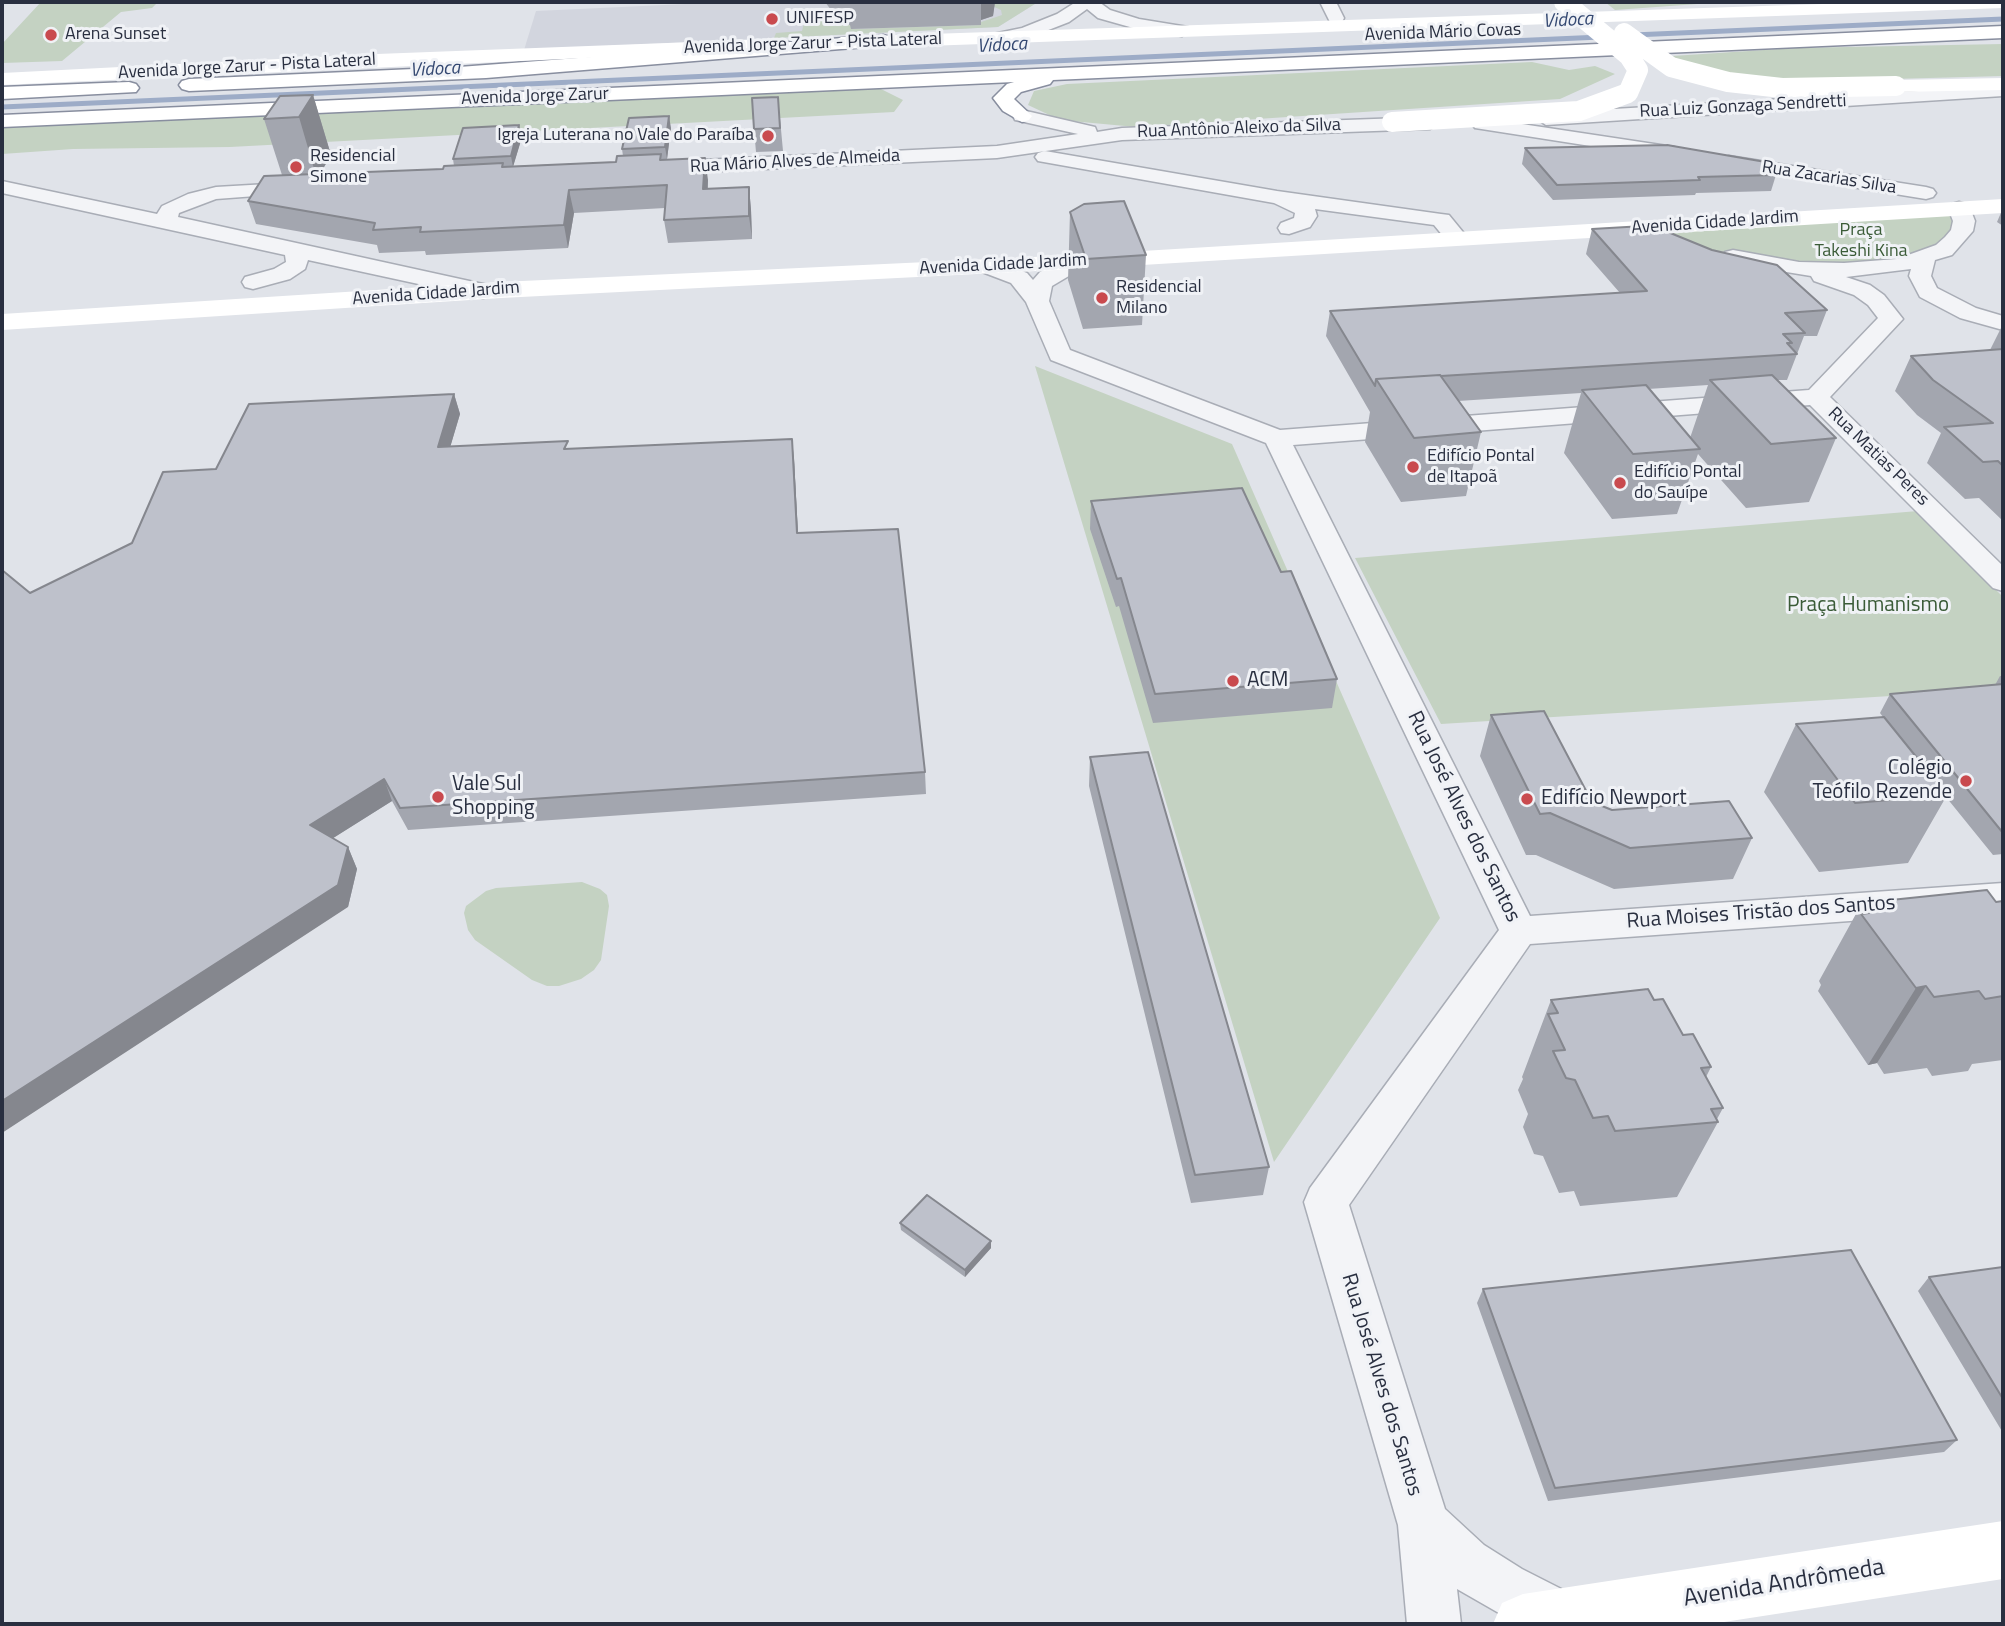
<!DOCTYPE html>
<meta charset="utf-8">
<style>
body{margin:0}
#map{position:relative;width:2005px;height:1626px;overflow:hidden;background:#e0e3e9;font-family:"Titillium Web",sans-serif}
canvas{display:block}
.frame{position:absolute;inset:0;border:4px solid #292f40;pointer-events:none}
</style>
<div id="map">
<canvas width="2005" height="1626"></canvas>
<div class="frame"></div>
</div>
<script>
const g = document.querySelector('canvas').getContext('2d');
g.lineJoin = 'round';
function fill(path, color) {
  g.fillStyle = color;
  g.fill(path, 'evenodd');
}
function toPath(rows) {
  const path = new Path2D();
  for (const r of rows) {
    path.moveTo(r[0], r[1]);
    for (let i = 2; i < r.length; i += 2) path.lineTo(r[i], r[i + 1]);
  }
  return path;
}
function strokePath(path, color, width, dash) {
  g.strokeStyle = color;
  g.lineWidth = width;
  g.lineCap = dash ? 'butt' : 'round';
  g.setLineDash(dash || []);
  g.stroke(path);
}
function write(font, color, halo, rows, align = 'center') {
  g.font = font + ' "Titillium Web",sans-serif';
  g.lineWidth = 6;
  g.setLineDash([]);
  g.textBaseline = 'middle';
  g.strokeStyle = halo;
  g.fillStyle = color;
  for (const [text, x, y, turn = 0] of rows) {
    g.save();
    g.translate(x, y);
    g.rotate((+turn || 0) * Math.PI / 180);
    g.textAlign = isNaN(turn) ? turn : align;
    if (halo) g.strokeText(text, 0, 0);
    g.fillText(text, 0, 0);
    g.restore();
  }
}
const built = toPath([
 [728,2,1038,2,998,27,524,50,536,11]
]);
const green = toPath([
 [41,2,158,2,152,8,121,12,62,61,2,63,2,44],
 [984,2,1038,2,998,27,774,38,776,33,802,31,807,11,850,10,839,20,850,25,852,29,981,25,981,22,1002,15,1001,10],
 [1605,2,1725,2,1615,10],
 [2003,44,2003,76,1780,82,1690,67,1672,56,1795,48],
 [1532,62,1569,70,1595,66,1615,74,1560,99,1136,127,1060,120,1028,105,1034,91,1067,84],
 [879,88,903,100,894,112,230,147,73,149,2,154,2,127],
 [1959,208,1962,231,1900,265,1773,266,1624,229],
 [1035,366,1232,444,1440,918,1274,1162],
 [1918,511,2003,597,2003,689,1441,724,1355,558],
 [582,882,600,889,607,895,609,906,601,960,594,970,581,979,559,986,547,986,532,980,475,940,468,930,464,913,466,906,486,891,496,888]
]);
const stream = toPath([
 [1633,35,2003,19],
 [2,107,1601,37]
]);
const minor = toPath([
 [1076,2,1099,2,1110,10,1139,19,1188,27,1190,31,1182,36,1137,29,1098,18,1087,9,1069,22,1033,36,994,44,985,39,988,35,1022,28,1057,14,1076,2],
 [1320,2,1336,2,1344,18,1342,22,1330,22,1320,2],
 [2003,86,2003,96,1546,125,1537,119,1546,113,2003,86],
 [1022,110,1095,127,1097,132,1122,128,1430,117,1440,123,1430,129,1122,140,997,158,659,174,652,172,649,168,652,164,659,162,997,146,1078,134,1015,120,1013,116,1015,112,1022,110],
 [1482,118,1674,147,1681,149,1684,153,1681,157,1674,159,1475,128,1472,124,1482,118],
 [1045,151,1277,191,1441,214,1449,215,1467,237,1464,242,1456,244,1448,242,1434,225,1315,209,1317,216,1310,227,1289,234,1281,233,1278,228,1281,223,1294,218,1295,213,1274,203,1038,161,1035,157,1038,153,1045,151],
 [1729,156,1926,187,1933,189,1936,193,1933,197,1926,199,1722,166,1719,162,1722,158,1729,156],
 [2,181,157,214,162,206,188,194,216,187,302,182,309,184,312,188,309,192,216,199,179,213,178,217,483,284,491,286,494,291,491,296,483,298,308,260,305,269,290,279,253,289,245,287,242,282,245,277,274,269,286,262,285,255,2,193,2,181],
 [1959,202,1966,204,1970,208,1975,221,1973,231,1952,255,1935,260,1931,276,1937,288,1976,308,2003,316,2003,330,1960,318,1920,297,1909,276,1911,269,1846,277,1870,285,1884,295,1903,319,1830,397,2003,566,2003,591,1993,588,1810,405,1293,445,1530,916,2003,883,2003,910,1530,944,1349,1205,1445,1509,1484,1545,1522,1569,1579,1598,1587,1617,1584,1624,1518,1624,1457,1589,1461,1624,1407,1624,1398,1525,1304,1202,1310,1188,1499,930,1266,443,1051,360,1026,302,1011,283,982,272,979,267,982,262,990,260,998,262,1027,273,1033,280,1040,272,1068,257,1084,257,1087,262,1084,267,1052,286,1049,301,1070,350,1280,430,1809,390,1878,318,1868,305,1854,295,1814,281,1811,276,1725,262,1722,257,1725,252,1733,250,1799,262,1844,263,1897,259,1936,245,1945,237,1951,230,1953,221,1948,208,1952,204,1959,202]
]);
const secondary = toPath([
 [1882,2,2003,2,2003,8,841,49,832,43,841,37,1882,2],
 [773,39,780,41,782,45,780,49,2,85,2,73,377,54,773,39],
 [2003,78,2003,90,1896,92,1889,90,1886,86,1889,82,1896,80,2003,78],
 [2003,199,2003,213,1076,269,501,298,2,330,2,314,501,282,1076,255,2003,199],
 [2003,1521,2003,1579,1711,1624,1493,1624,1502,1603,1523,1594,2003,1521]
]);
const motorway = toPath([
 [2003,26,2003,38,1053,80,1050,84,1021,92,1014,99,1032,116,1029,120,1022,122,1003,111,993,98,1007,84,1014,82,2,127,2,115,2003,26],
 [883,35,890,37,892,41,890,45,486,78,189,91,182,89,179,85,182,81,189,79,459,67,883,35],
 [129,82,136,84,139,88,136,92,2,99,2,87,129,82]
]);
const secondaryBridge = toPath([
 [1624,33,1671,67,1728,82,1782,88,1896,86],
 [1392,122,1579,111,1628,93,1638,70,1629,56,1564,2]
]);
const wall = toPath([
 [825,2,995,2,993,16,981,20,981,25,851,29,850,25,841,23],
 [313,95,331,155,320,174,443,169,454,166,453,159,519,125,522,137,513,166,616,162,623,156,622,149,671,128,667,159,662,160,708,180,708,189,749,187,751,210,752,239,668,243,664,220,665,208,574,213,568,248,426,255,425,251,379,253,377,245,256,224,248,201,282,175,264,119],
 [778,97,783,151,756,152,754,129],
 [1525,148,1776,175,1771,191,1696,193,1695,195,1553,200,1522,164],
 [2003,208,2003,226,1997,222],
 [1070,212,1146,255,1142,325,1083,329,1068,280],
 [1592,229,1827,310,1817,336,1804,336,1787,380,1777,380,1836,438,1809,502,1746,508,1698,454,1677,514,1612,519,1564,453,1581,393,1458,401,1481,432,1466,496,1401,502,1365,442,1370,412,1326,336,1330,311,1620,293,1586,254],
 [1708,385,1690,438,1648,389],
 [2003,325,2003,521,1979,498,1965,499,1927,463,1941,433,1917,415,1895,391,1911,356,1990,350,2002,326],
 [454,394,460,414,450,447,569,449,794,459,798,533,925,772,926,794,408,830,392,801,333,838,348,847,357,869,348,907,30,593,132,543,216,469],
 [1091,501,1281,572,1337,679,1332,708,1153,723,1119,606,1116,607,1090,529],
 [2000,676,2003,676,2003,854,1993,855,1946,797,1908,863,1819,872,1764,792,1796,724,1883,717,1880,713,1890,694,1995,685],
 [1491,715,1592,802,1612,810,1752,838,1733,879,1614,889,1536,855,1526,855,1480,756],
 [1090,757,1269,1167,1263,1195,1191,1203,1089,786],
 [2003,901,2003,1060,1972,1064,1968,1071,1932,1076,1927,1068,1884,1074,1877,1063,1868,1065,1818,991,1821,985,1819,981,1862,903],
 [1551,1000,1654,1000,1711,1067,1706,1077,1723,1108,1717,1119,1718,1122,1677,1197,1580,1206,1574,1191,1559,1193,1543,1156,1534,1154,1523,1127,1528,1114,1518,1090,1523,1079,1522,1077],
 [900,1223,991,1248,965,1277,901,1230],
 [2003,1267,2003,1433,1918,1291,1929,1277],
 [1483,1289,1957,1440,1944,1452,1548,1501,1477,1303]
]);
const shadedWall = toPath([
 [981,2,995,2,993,16,981,20],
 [313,95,331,155,317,179,299,117],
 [669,116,671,128,667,159,665,147],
 [519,125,522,137,513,167,511,156],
 [705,158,708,180,706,212,703,189],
 [749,187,751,210,752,239,749,216],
 [569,190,574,213,568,248,564,225],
 [454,394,460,414,444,468,438,447],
 [792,439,794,459,799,554,797,533],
 [384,779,392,801,319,847,310,825],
 [348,847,357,869,348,907,2,1133,2,1101],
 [1926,986,1877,1063,1868,1065,1916,988],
 [991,1241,991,1248,965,1277,965,1270]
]);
const building = toPath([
 [313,95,299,117,264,119,280,96,313,95],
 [778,97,780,128,754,129,752,98,778,97],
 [669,116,665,147,622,149,629,118,669,116],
 [519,125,511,156,453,159,463,128,519,125],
 [1667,145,1777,164,1776,175,1698,177,1700,180,1557,185,1525,148,1667,145],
 [661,154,660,160,705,158,703,189,749,187,749,216,664,220,667,185,569,190,564,225,420,232,421,227,373,230,375,223,248,201,264,176,443,169,444,166,503,163,502,167,616,162,617,156,661,154],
 [1124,201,1146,255,1086,259,1070,212,1084,204,1124,201],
 [1644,226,1663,230,1712,250,1777,265,1827,310,1785,313,1805,333,1783,334,1792,343,1787,343,1797,354,1441,376,1440,375,1376,379,1375,386,1330,311,1647,291,1592,229,1644,226],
 [2003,349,2003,466,1998,461,1983,462,1944,427,1993,423,1933,380,1911,356,2003,349],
 [1440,375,1481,432,1414,438,1376,379,1440,375],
 [1772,375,1836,438,1771,444,1710,380,1772,375],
 [1646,385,1700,449,1633,454,1582,390,1646,385],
 [454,394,438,447,568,441,564,449,792,439,797,533,898,529,925,772,400,808,384,779,310,825,348,847,338,885,2,1101,2,570,30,593,132,543,163,472,216,469,249,404,454,394],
 [1242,488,1281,572,1291,571,1337,679,1155,694,1121,578,1117,579,1091,501,1242,488],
 [2003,684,2003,833,1890,694,2003,684],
 [1544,711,1592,802,1612,810,1729,801,1752,838,1630,848,1550,813,1540,814,1491,715,1544,711],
 [1884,717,1947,795,1855,803,1796,724,1884,717],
 [1148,752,1269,1167,1195,1175,1090,757,1148,752],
 [1987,890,1996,902,2003,901,2003,996,1985,999,1979,991,1934,997,1926,986,1916,988,1861,914,1869,913,1862,903,1987,890],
 [1648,989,1654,1000,1663,999,1683,1035,1693,1034,1711,1067,1701,1068,1723,1108,1711,1109,1718,1122,1615,1131,1608,1116,1593,1118,1575,1080,1566,1078,1553,1051,1565,1050,1548,1014,1558,1013,1551,1000,1648,989],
 [927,1195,991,1241,965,1270,900,1223,927,1195],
 [1851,1250,1957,1440,1555,1488,1483,1289,1851,1250],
 [2003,1267,2003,1399,1929,1277,2003,1267]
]);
const markers = [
 [772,19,7,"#c94a4e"],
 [51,35,7,"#c94a4e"],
 [768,136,7,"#c94a4e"],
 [296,167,7,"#c94a4e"],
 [1102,298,7,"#c94a4e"],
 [1413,467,7,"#c94a4e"],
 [1620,483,7,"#c94a4e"],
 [1233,681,7,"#c94a4e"],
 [1966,781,7,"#c94a4e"],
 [438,797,7,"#c94a4e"],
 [1527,799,7,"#c94a4e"]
];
const farPoinames = [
 ["UNIFESP",786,19],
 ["Arena Sunset",65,35],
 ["Igreja Luterana no Vale do Paraíba",754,136,"right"],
 ["Residencial",310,157],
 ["Simone",310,178],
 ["Residencial",1116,288],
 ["Milano",1116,309],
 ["Edifício Pontal",1427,457],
 ["de Itapoã",1427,478],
 ["Edifício Pontal",1634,473],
 ["do Sauípe",1634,494]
];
const farStreetnames = [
 ["Avenida Mário Covas",1443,33,-2],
 ["Avenida Jorge Zarur - Pista Lateral",813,44,-2],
 ["Avenida Jorge Zarur - Pista Lateral",247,67,-3],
 ["Avenida Jorge Zarur",535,97,-2],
 ["Rua Luiz Gonzaga Sendretti",1743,107,-3],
 ["Rua Antônio Aleixo da Silva",1239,129,-2],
 ["Rua Mário Alves de Almeida",795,162,-3],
 ["Rua Zacarias Silva",1829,178,9],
 ["Avenida Cidade Jardim",1715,223,-4],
 ["Avenida Cidade Jardim",1003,265,-3],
 ["Avenida Cidade Jardim",436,294,-4],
 ["Rua Matias Peres",1878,457,44]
];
const farParknames = [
 ["Praça",1861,231],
 ["Takeshi Kina",1861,252]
];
const farWaternames = [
 ["Vidoca",1568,21,-3],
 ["Vidoca",1002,46,-3],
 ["Vidoca",435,70,-3]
];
const parkNames = [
 ["Praça Humanismo",1868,606]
];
const poiNames = [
 ["ACM",1247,681],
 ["Colégio",1952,769,"right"],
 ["Teófilo Rezende",1952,793,"right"],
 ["Vale Sul",452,785],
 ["Shopping",452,809],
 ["Edifício Newport",1541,799]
];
const streetNames = [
 ["Rua José Alves dos Santos",1463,817,64],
 ["Rua Moises Tristão dos Santos",1761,913,-4],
 ["Rua José Alves dos Santos",1381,1385,73]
];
const nearStreetnames = [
 ["Avenida Andrômeda",1784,1584,-9]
];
fill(built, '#d2d5de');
fill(green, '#c4d2c2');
strokePath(stream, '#9dacc7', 5);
strokePath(minor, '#a9adb6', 3);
strokePath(motorway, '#888e9f', 3);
fill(minor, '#f3f4f7');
fill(secondary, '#fff');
fill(motorway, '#fff');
strokePath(secondaryBridge, '#fff', 20);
fill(wall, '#a3a6af');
fill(shadedWall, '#85878e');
fill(building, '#bec1cb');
strokePath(building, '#85878e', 2);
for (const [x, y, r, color] of markers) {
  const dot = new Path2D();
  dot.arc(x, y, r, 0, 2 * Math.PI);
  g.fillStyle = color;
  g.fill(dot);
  strokePath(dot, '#f0f2f6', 2.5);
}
write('18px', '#292f40', '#f0f2f6', farPoinames, 'left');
write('18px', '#292f40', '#f0f2f6', farStreetnames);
write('18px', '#3a5b37', '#f0f2f6', farParknames);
write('italic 19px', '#354972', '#f0f2f6', farWaternames);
write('21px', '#3a5b37', '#f0f2f6', parkNames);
write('21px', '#292f40', '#f0f2f6', poiNames, 'left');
write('21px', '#292f40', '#f0f2f6', streetNames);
write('24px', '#292f40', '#f0f2f6', nearStreetnames);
</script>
